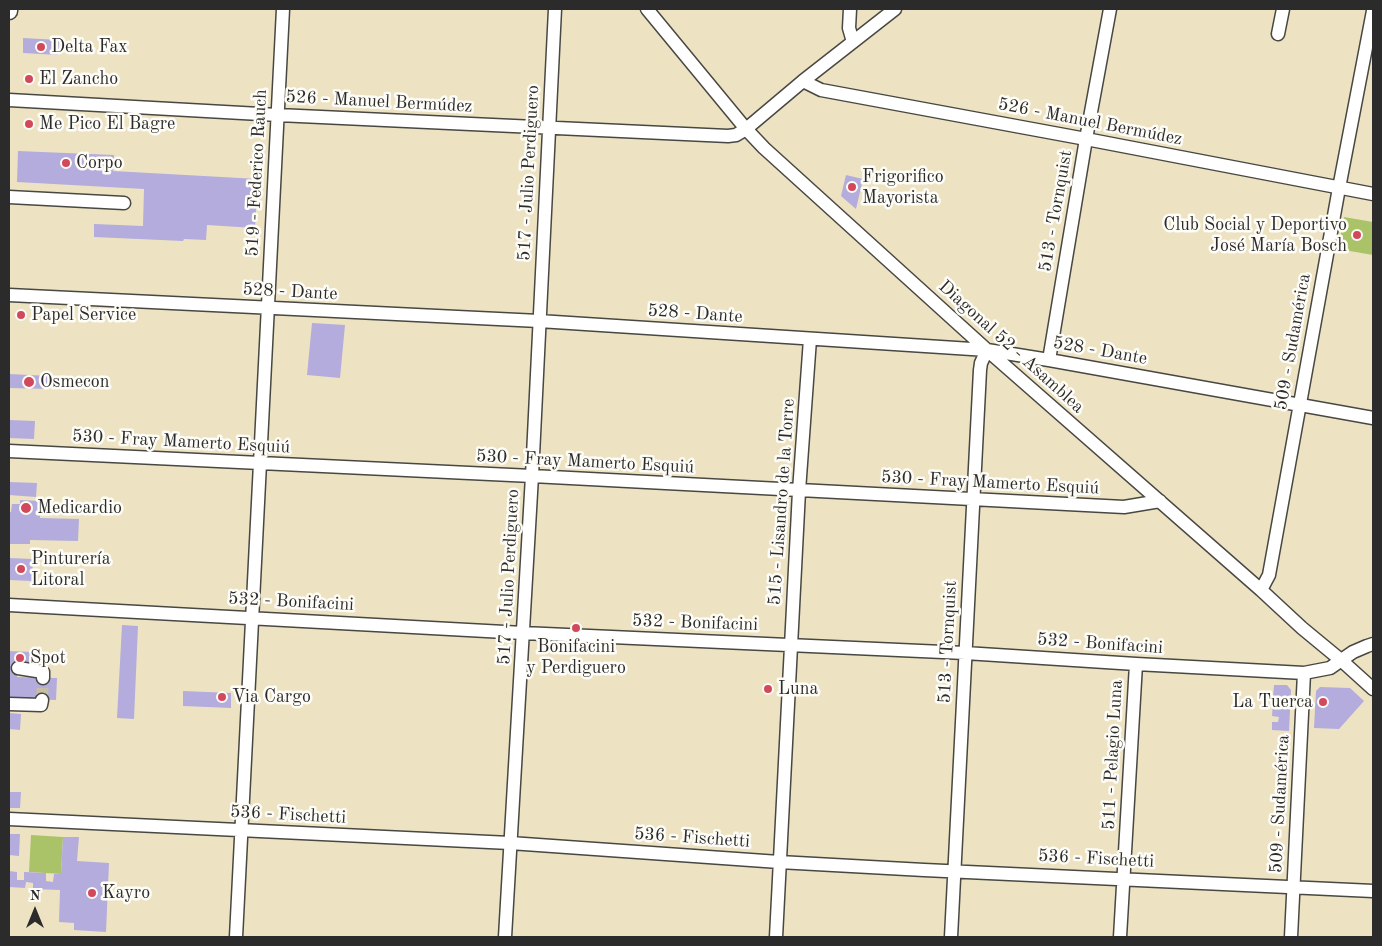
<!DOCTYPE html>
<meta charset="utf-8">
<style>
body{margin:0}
#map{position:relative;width:1382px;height:946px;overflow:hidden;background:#ede3c3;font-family:"Old Standard TT",serif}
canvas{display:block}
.frame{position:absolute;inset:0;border:10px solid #2b2b2b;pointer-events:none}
.north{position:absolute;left:10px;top:886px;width:50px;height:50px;-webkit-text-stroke:4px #fdfcf7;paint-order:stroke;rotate:0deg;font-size:14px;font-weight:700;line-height:20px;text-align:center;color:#2b2b2b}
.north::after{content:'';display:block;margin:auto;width:18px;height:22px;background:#2b2b2b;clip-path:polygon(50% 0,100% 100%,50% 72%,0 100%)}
</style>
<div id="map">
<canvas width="1382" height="946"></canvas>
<div class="frame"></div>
<div class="north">N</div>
</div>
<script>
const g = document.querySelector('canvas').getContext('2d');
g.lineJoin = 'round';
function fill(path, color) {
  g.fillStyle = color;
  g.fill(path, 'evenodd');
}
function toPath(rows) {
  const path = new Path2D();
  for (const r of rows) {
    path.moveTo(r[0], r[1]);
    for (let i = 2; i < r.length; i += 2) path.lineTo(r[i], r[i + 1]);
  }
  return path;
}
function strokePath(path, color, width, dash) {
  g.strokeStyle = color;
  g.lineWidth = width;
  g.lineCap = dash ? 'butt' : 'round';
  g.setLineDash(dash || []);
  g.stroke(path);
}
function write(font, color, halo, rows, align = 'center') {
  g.font = font + ' "Old Standard TT",serif';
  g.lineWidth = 5;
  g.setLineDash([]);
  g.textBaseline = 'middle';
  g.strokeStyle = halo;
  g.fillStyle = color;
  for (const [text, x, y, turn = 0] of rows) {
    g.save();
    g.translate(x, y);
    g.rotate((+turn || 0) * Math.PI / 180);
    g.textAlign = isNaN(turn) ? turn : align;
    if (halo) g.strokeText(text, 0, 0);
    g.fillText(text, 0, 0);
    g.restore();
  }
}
const green = toPath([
 [1344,217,1373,222,1373,255,1338,249],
 [31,835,63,837,61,874,29,872]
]);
const building = toPath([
 [23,38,59,40,58,55,23,53],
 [18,151,114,155,113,171,258,179,255,228,207,225,206,240,184,239,183,241,94,237,94,224,143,226,144,189,17,182],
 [846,175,863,179,856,209,841,196],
 [312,323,345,325,340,378,307,375],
 [9,374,50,376,50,389,9,388],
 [9,420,35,421,34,439,9,438],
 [9,482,37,483,36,497,9,495],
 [20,500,40,501,40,518,79,519,78,541,30,540,30,544,9,544,9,512,11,512,12,504,20,504],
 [9,558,33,559,32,581,9,580],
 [122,625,138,626,134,719,117,718],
 [9,651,32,652,31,665,18,664,17,677,57,678,56,700,9,698],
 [1274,685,1287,685,1291,690,1289,731,1272,730,1272,722,1278,722,1279,717,1272,716,1273,703,1281,704,1281,697,1273,697],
 [1320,687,1350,688,1364,701,1339,729,1314,728,1316,691],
 [183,691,231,693,231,708,183,706],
 [9,713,21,714,20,730,9,729],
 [9,792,21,792,20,808,9,808],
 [9,834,20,834,19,856,9,855],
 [63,837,79,837,77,861,109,863,106,932,74,930,74,923,59,922,60,890,33,889,33,883,26,882,25,888,9,887,9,871,17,872,17,880,24,880,24,872,46,873,46,881,53,882,54,874,61,874]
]);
const minorTunnel = toPath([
 [42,700,43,678]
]);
const minor = toPath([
 [647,9,746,129,764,148,987,350,1261,590,1302,628,1342,661,1373,689],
 [850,9,849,28,853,42],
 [1278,34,1283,9],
 [803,81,821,90,1086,139,1373,194],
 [9,100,278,115,728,136,736,135,746,129,803,81,895,9],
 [9,197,124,203],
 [9,295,539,321,987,350,1049,360,1373,418],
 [1049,360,1086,139,1110,9],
 [9,451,532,476,1124,507,1160,501],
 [1261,590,1269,575,1339,188,1373,11],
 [9,605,523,633,965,653,1136,664,1304,673,1330,668,1353,652,1367,646,1373,644],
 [18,668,43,672,43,678],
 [9,704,41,705,42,700],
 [9,819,510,843,779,862,924,870,1373,891],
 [236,937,283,9],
 [505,937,532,476,555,9],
 [776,937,799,491,810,339],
 [951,937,980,370,981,363,987,350],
 [1120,937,1136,664],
 [1291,937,1304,673]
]);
const major = toPath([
 [9,11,9,9]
]);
const markers = [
 [41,47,5,"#d1495b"],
 [29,79,5,"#d1495b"],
 [29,124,5,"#d1495b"],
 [66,163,5,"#d1495b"],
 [852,187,5,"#d1495b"],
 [1357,235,5,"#d1495b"],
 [21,315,5,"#d1495b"],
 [29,382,6,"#d1495b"],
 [26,508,6,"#d1495b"],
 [21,569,5,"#d1495b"],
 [576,628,5,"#d1495b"],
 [20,658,5,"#d1495b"],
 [768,689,5,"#d1495b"],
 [222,697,5,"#d1495b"],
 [1323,702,5,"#d1495b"],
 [92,893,5,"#d1495b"]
];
const poiNames = [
 ["Delta Fax",51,47],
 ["El Zancho",39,79],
 ["Me Pico El Bagre",39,124],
 ["Corpo",76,163],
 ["Frigorifico",862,177],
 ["Mayorista",862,198],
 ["Club Social y Deportivo",1347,225,"right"],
 ["José María Bosch",1347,246,"right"],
 ["Papel Service",31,315],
 ["Osmecon",40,382],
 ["Medicardio",37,508],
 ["Pinturería",31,559],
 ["Litoral",31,580],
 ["Bonifacini",576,647,"center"],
 ["y Perdiguero",576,668,"center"],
 ["Spot",30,658],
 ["Luna",778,689],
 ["Via Cargo",232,697],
 ["La Tuerca",1313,702,"right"],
 ["Kayro",102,893]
];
const streetNames = [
 ["526 - Manuel Bermúdez",379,102,3],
 ["526 - Manuel Bermúdez",1090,122,11],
 ["519 - Federico Rauch",257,173,-87],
 ["517 - Julio Perdiguero",529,173,-87],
 ["513 - Tornquist",1056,211,-80],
 ["528 - Dante",290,292,3],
 ["528 - Dante",695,314,4],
 ["509 - Sudamérica",1293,342,-80],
 ["Diagonal 52 - Asamblea",1011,347,42],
 ["528 - Dante",1100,351,10],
 ["530 - Fray Mamerto Esquiú",181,442,3],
 ["530 - Fray Mamerto Esquiú",585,462,3],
 ["530 - Fray Mamerto Esquiú",990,483,3],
 ["515 - Lisandro de la Torre",782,502,-86],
 ["517 - Julio Perdiguero",509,577,-87],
 ["532 - Bonifacini",291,602,3],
 ["532 - Bonifacini",695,623,2],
 ["513 - Tornquist",948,642,-87],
 ["532 - Bonifacini",1100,644,4],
 ["511 - Pelagio Luna",1113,755,-87],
 ["509 - Sudamérica",1280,804,-87],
 ["536 - Fischetti",288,815,3],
 ["536 - Fischetti",692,838,4],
 ["536 - Fischetti",1096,859,3]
];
fill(green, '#abc368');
fill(building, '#b3acdc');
strokePath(minorTunnel, '#c6bea5', 12, [12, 6]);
strokePath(minor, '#484742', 15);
strokePath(major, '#484742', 19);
strokePath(minor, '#fff', 12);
strokePath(major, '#fff', 16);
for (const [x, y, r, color] of markers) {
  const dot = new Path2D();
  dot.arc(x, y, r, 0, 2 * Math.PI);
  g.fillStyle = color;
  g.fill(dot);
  strokePath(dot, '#fdfcf7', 2);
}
write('18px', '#2b2b2b', '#fdfcf7', poiNames, 'left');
write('18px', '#2b2b2b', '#fdfcf7', streetNames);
</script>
